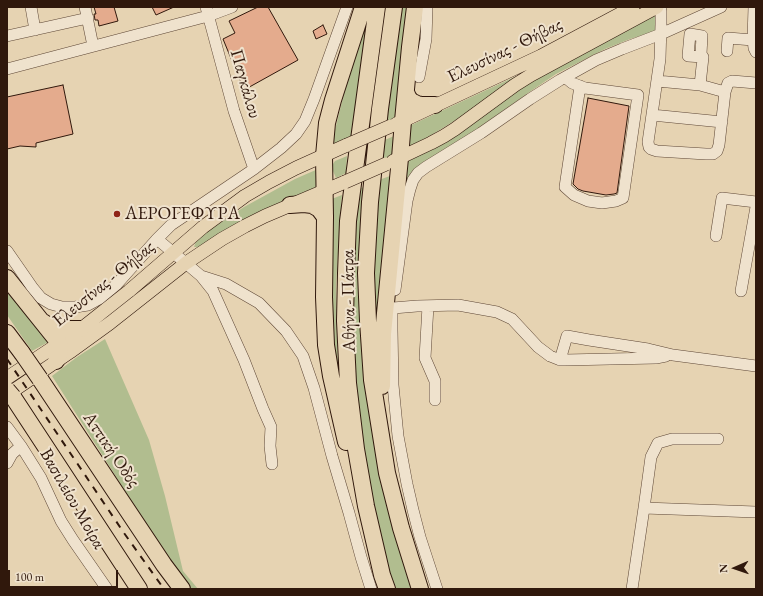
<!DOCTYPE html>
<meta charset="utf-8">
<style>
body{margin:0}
#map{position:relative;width:763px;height:596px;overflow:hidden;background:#e6d3b2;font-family:"EB Garamond",serif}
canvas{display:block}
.frame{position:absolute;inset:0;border:8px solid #30180c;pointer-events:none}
.north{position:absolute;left:715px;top:548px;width:40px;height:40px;-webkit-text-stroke:3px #efe2cd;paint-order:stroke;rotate:268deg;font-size:11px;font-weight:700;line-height:16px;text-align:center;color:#30180c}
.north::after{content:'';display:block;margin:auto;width:14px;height:18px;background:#30180c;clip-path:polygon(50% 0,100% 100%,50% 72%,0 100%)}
.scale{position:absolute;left:8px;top:570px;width:110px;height:18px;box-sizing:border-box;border:2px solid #30180c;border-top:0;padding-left:5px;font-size:12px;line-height:14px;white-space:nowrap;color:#30180c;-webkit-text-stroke:3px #efe2cd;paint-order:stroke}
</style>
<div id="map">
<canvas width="763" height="596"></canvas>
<div class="frame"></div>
<div class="north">N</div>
<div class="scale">100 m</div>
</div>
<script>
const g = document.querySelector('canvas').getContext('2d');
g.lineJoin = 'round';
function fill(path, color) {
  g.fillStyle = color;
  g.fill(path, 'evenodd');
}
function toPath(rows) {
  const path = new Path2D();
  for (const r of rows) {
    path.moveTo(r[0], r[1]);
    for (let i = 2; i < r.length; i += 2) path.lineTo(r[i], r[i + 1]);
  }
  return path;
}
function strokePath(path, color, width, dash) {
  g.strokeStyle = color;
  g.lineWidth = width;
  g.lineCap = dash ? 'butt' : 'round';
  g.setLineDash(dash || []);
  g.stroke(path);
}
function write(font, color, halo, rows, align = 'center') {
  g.font = font + ' "EB Garamond",serif';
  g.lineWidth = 4;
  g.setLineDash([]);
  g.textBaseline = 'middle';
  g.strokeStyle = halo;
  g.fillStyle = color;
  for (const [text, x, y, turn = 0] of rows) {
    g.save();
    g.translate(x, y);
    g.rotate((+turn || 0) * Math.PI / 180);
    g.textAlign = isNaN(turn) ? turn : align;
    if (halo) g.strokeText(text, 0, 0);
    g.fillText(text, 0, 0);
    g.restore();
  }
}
const green = toPath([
 [370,7,351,139,330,150,357,41],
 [400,7,410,7,395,120,382,125],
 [657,11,657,31,630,39,605,49,556,74,528,93,498,115,409,177,406,183,404,194,406,164,410,160,429,150,514,90],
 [523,73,464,115,433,134,408,148,407,127],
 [394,136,393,155,377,162,380,142],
 [347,156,346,173,336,178,333,171,333,164,335,161],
 [318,169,319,186,201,246,197,247,194,247,196,241,208,231,244,207,295,179],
 [390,176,383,252,376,334,373,252,376,181],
 [366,186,361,273,414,589,392,589,361,449,351,321,357,190],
 [342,195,338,253,336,286,337,340,339,383,329,344,329,200],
 [7,288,50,341,32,351,7,315],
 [105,339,149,440,165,496,183,571,198,589,191,589,178,572,127,494,52,376,77,357]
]);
const building = toPath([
 [94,7,114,7,118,21,99,26,98,20,95,20,94,14,96,14,94,7],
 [152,7,174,7,156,15,152,7],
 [258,7,268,7,298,60,244,90,223,39,235,33,229,21,258,7],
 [323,25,327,34,316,39,313,31,323,25],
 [63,85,73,134,36,143,36,147,20,146,7,149,7,97,63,85],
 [588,98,629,106,617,193,614,194,606,195,583,191,578,189,573,184,588,98]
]);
const minor = toPath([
 [31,7,35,30],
 [85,7,93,46],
 [206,7,234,111,254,169],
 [660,7,661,11,661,24,660,59,648,142,649,147,651,149,657,151,706,154,713,154,717,151,719,145,725,92,728,83,732,81,756,83],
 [754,7,753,40,754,48,756,52],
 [7,36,88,18],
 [727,51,728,38,753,40],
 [7,69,208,16,232,7],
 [419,77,426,39,427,7],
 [566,78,572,83,585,88,638,95,623,198,616,201,602,203,588,201,574,195,565,187,580,86],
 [657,81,700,85,725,92],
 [700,85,703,57,701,54,702,36,690,34,688,56,703,57],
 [652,115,722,122],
 [716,236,722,198,756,202],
 [157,239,201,276,213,291,244,360,263,409,271,427,270,446,272,464],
 [7,251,32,287,41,298,51,304,62,307,75,307,88,305,99,299,116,285,157,239,171,225,254,169,281,148,296,134,305,121,314,99,347,7],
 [201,276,226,284,259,303,286,331,303,356,314,388,332,456,349,513,361,557,371,589],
 [395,290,407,201,410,189,413,180,418,173,426,167,481,133,530,99,560,80,596,60,622,49,661,34,721,7],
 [741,291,756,207],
 [428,306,425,358,435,381,435,400],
 [393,308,417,306,458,305,497,312,512,319,538,347,550,356,560,360,567,336,589,340,648,349,673,355,756,366],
 [392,311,392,330,393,385,398,436,407,484,413,510,420,537,437,589],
 [560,360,565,360,656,358,666,356],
 [7,427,21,446,41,478,61,521,73,540,107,589],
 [7,463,12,454,21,446],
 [644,508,756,512],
 [632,589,644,508,651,457,658,443,672,439,718,439]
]);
const major = toPath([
 [396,124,541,56,633,7],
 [393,161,431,143,444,136,455,129,515,85,531,75,657,7],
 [7,378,81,329,129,291,203,227,245,196,269,182,296,168,347,145],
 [7,395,70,352,110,323,186,263,222,239,245,226,265,216,345,182]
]);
const highway = toPath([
 [377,7,355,169,348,221,346,273,345,321,348,383,356,449,366,506,382,575,387,589],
 [394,7,380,109,370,202,366,273,368,321,372,380,379,423,387,473,401,528,420,589],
 [406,92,408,97,411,101,417,104,422,105,435,105],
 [290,205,304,204,312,205,319,209,325,217],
 [7,278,59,343,60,352,58,357,56,361],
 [43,322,52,328,62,329,81,329],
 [7,333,22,353],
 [40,379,164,565,182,589],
 [382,386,383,334,400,158,403,121,410,47,415,7],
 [13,397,139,589],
 [346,442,331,376,326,345,324,297,325,217,324,156,327,123,333,100,363,7]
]);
const rail = toPath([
 [7,359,124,533,164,589]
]);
const majorBridge = toPath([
 [347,145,391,126],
 [345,182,386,164]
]);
const highwayBridge = toPath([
 [22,353,40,379],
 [7,390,13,397]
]);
const markers = [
 [117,214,4,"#8f2418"]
];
const streetNames = [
 ["Ελευσίνας - Θήβας",505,51,-26],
 ["Παγκάλου",245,84,74],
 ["Ελευσίνας - Θήβας",104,284,-39],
 ["Αθήνα - Πάτρα",349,301,-91],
 ["Αττική Οδός",111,450,56],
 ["Βασιλείου Μοίρα",72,499,60]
];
const poiNames = [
 ["ΑΕΡΟΓΕΦΥΡΑ",125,214]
];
fill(green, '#b1bd8f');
fill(building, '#e4ab8d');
strokePath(building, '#30180c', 1);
strokePath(minor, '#5e4736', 12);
strokePath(major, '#30180c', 14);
strokePath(highway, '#30180c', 18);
strokePath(minor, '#efe2cd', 11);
strokePath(major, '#e6d3b2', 13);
strokePath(highway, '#e6d3b2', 16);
strokePath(rail, '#30180c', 2, [7, 7]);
strokePath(majorBridge, '#30180c', 14, []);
strokePath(highwayBridge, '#30180c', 18, []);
strokePath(majorBridge, '#e6d3b2', 13);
strokePath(highwayBridge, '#e6d3b2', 16);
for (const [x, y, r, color] of markers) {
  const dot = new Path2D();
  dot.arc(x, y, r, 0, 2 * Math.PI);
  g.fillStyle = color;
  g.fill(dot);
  strokePath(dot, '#efe2cd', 1.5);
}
write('18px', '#30180c', '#efe2cd', streetNames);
write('18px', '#30180c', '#efe2cd', poiNames, 'left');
</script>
